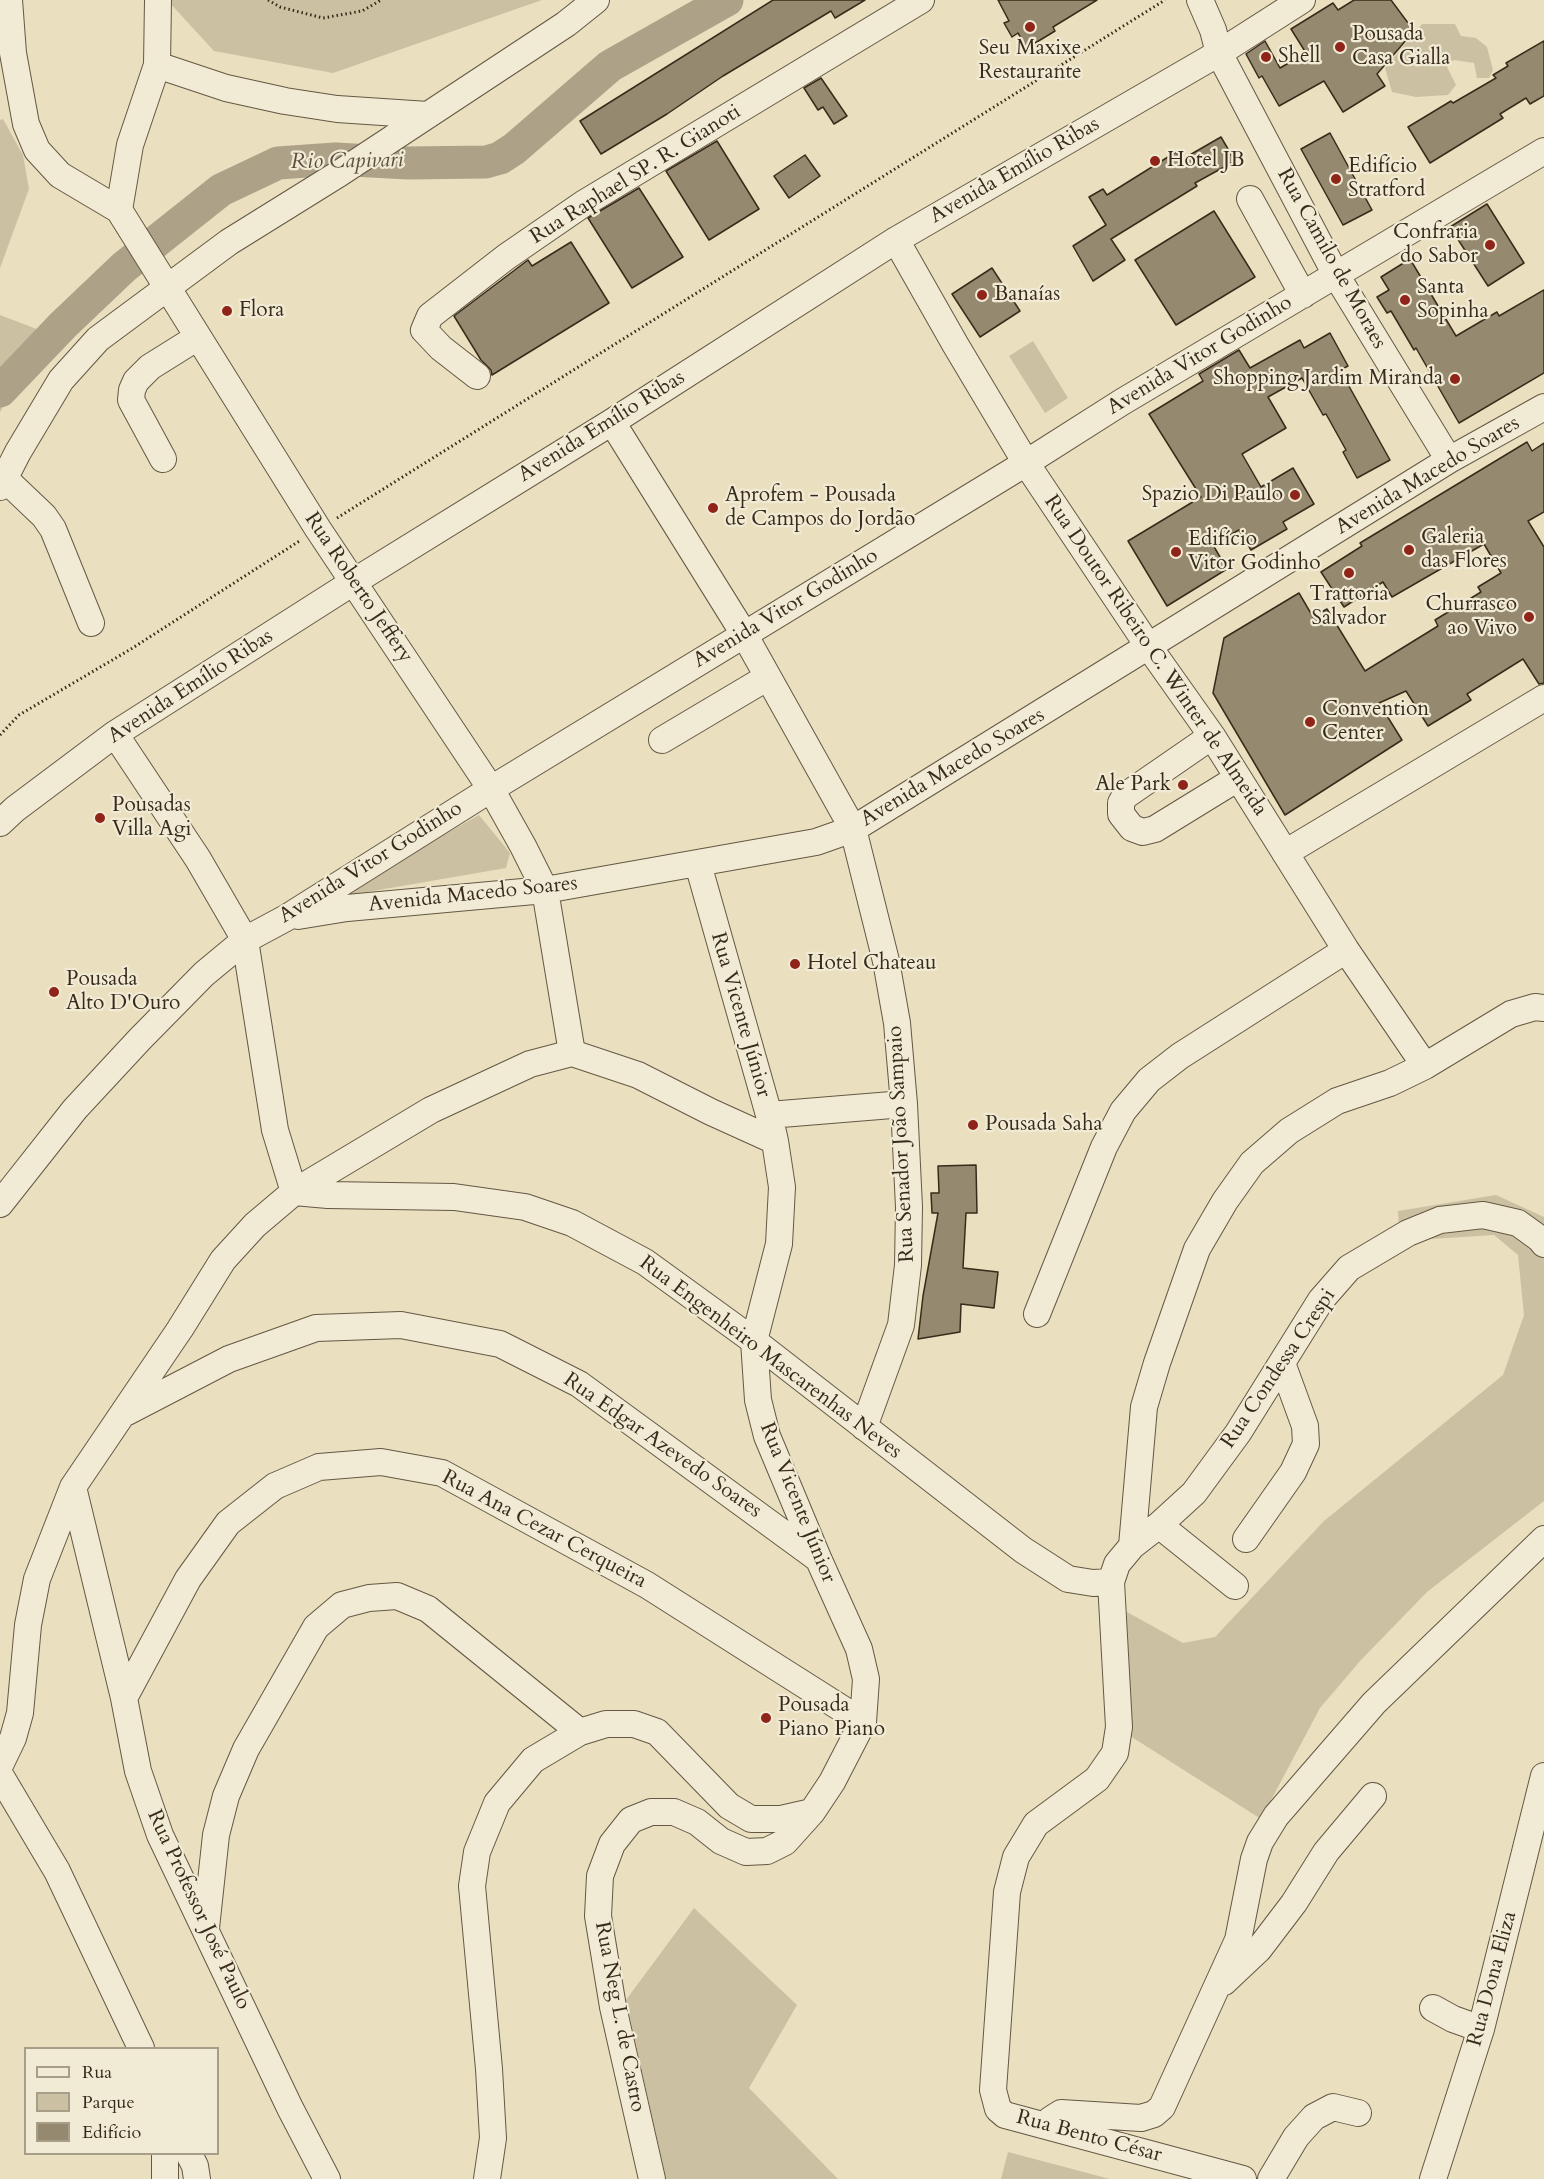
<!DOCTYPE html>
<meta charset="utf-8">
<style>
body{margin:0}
#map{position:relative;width:1544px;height:2179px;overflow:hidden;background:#eadfbf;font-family:Cardo,serif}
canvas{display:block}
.legend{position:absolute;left:24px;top:2047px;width:195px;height:108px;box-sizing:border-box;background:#f1ead5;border:2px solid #a79e8a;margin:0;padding:8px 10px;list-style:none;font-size:18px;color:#382b1a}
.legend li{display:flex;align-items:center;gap:12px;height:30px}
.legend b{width:30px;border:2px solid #a79e8a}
</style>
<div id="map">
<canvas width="1544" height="2179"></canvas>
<ul class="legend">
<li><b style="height:8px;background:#f1ead5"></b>Rua</li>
<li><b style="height:16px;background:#ccc0a3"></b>Parque</li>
<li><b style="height:16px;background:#958970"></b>Edifício</li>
</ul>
</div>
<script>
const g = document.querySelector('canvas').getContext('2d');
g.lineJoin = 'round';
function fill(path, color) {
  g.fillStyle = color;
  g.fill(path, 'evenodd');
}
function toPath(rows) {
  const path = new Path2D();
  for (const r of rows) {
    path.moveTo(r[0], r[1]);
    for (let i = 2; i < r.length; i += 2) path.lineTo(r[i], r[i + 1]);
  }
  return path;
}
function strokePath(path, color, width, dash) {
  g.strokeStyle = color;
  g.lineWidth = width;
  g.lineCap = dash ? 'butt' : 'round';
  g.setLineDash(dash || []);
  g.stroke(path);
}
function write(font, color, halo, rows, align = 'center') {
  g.font = font + ' Cardo,serif';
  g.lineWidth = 4.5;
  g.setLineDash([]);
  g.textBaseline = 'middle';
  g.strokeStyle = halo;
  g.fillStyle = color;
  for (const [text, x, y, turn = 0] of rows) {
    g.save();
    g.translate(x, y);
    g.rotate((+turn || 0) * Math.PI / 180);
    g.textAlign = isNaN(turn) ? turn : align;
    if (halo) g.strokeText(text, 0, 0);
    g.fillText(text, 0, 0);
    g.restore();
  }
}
const green = toPath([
 [167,0,542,0,333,73,214,51],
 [1422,24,1455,24,1461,36,1476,38,1487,47,1493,70,1489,78,1477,78,1474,63,1454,60,1447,67,1456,85,1448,95,1416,97,1392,92,1385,68],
 [3,119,23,155,29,189,0,268,0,120],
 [0,315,47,333,0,412],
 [1033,341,1068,398,1045,413,1009,356],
 [479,815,510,853,506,868,350,895,344,894,349,888],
 [1496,1195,1544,1217,1544,1501,1427,1592,1361,1660,1320,1708,1261,1819,1127,1734,1120,1643,1127,1612,1183,1643,1215,1637,1324,1521,1503,1375,1524,1315,1518,1255,1494,1235,1400,1241,1398,1211],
 [694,1908,797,2005,749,2088,838,2179,666,2179,626,2000],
 [1008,2152,1110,2179,1001,2179]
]);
const river = toPath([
 [0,391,63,325,124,267,221,190,278,163,335,159,408,163,486,162,500,158,514,149,610,66,727,0]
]);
const building = toPath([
 [773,0,865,0,835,18,831,11,723,76,667,114,601,154,580,121,773,0],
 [998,0,1097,0,1053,27,1055,31,1027,48,1018,33,1012,37,1004,23,1009,21,998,0],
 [1354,0,1391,0,1414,31,1377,74,1385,86,1343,112,1324,81,1279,106,1262,76,1259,78,1246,54,1265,41,1280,68,1306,53,1291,29,1333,3,1338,10,1354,0],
 [1544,41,1544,96,1530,104,1526,98,1500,114,1503,118,1430,163,1408,127,1451,101,1453,103,1496,78,1493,75,1508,66,1506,63,1544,41],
 [821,78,847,116,834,124,823,107,818,110,804,88,821,78],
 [1330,133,1372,210,1343,225,1301,149,1330,133],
 [1221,137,1235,161,1195,183,1197,186,1111,239,1125,260,1093,281,1073,246,1106,225,1089,197,1103,189,1107,195,1176,152,1181,160,1221,137],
 [717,141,759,209,709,240,666,171,717,141],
 [805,155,820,176,789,198,774,176,805,155],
 [639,188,683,257,632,288,588,218,639,188],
 [1487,204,1524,263,1488,286,1450,227,1487,204],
 [1214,211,1255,277,1176,325,1135,260,1214,211],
 [571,242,609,303,492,375,491,370,481,360,454,316,528,260,532,266,571,242],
 [1410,259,1456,336,1497,312,1499,316,1544,290,1544,373,1459,423,1416,348,1414,350,1391,311,1387,313,1377,297,1389,290,1381,277,1410,259],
 [992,268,1020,311,980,337,952,294,992,268],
 [1330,333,1348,366,1340,370,1390,460,1357,478,1343,452,1346,450,1326,414,1323,415,1302,378,1268,397,1286,428,1242,454,1261,487,1293,468,1314,504,1283,522,1287,529,1251,550,1239,530,1213,545,1227,569,1167,606,1128,541,1201,497,1149,414,1203,381,1199,374,1239,350,1250,368,1300,340,1304,348,1330,333],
 [1527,442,1532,451,1544,443,1544,512,1528,521,1544,547,1544,683,1539,684,1523,659,1467,694,1471,700,1428,726,1406,691,1379,703,1402,740,1285,815,1213,693,1224,638,1299,593,1313,617,1327,609,1365,671,1438,626,1435,620,1481,592,1478,587,1501,573,1484,544,1392,597,1383,582,1344,607,1321,572,1362,546,1360,543,1527,442],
 [976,1165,977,1213,966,1213,963,1268,998,1272,994,1308,961,1304,960,1332,918,1339,923,1296,938,1213,932,1213,931,1193,939,1193,938,1166,976,1165]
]);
const path = toPath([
 [268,0,280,7,323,18,362,11,381,0],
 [337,518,1165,0],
 [0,735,19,715,131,649,301,540]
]);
const minor = toPath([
 [9,0,13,53,26,124,37,150,60,175,119,210],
 [158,0,157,65,130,145,119,210,318,529,491,789,523,846,545,890,572,1053],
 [1200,0,1213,30,1219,53,1336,275,1449,460],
 [157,65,226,88,285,101,337,109,428,115],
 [1250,199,1303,295],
 [896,240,955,344,1026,463,1149,647,1212,736,1346,950,1425,1066],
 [477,376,441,348,424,330,430,316,506,257,583,204,921,0],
 [612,422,744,634,853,829,886,961,897,1023,904,1104,909,1207,908,1265,901,1325,864,1427],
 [163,459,131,400,132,390,136,381,150,367,198,337],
 [4,478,44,516,53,529,91,623],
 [0,487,18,452,61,380,98,339,229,242,340,173,566,24,596,0],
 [115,734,198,859,245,940,275,1130,294,1192],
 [1212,736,1125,796,1121,803,1121,814,1132,828,1143,832,1155,829,1238,778],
 [662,740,768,677],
 [0,823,15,809,115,734,355,581,612,422,896,240,1219,53,1302,0],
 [1285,853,1544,698],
 [298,916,347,908,545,890,816,842,853,829,1449,460,1544,407],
 [769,1115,904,1104],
 [294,1192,328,1195,454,1197,525,1207,572,1223,645,1262,754,1341,1023,1550,1068,1579,1093,1583,1111,1582],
 [0,1204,75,1109,140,1039,204,974,245,940,286,918,491,789,1026,463,1122,402,1544,151],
 [1037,1314,1104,1147,1123,1111,1149,1080,1180,1056,1346,950],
 [127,1412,229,1359,316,1328,401,1325,500,1344,579,1384,817,1558],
 [73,1487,124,1698,138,1771,160,1835,290,2108,327,2179],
 [1159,1525,1235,1586],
 [1246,1539,1293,1472,1306,1444,1305,1426,1282,1363],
 [1132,1546,1159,1525,1194,1493,1238,1433,1321,1300,1349,1268,1408,1233,1440,1220,1483,1215,1518,1223,1540,1239,1544,1244],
 [124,1698,188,1579,228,1523,275,1486,319,1467,381,1462,442,1473,647,1585,863,1722],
 [0,1765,13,1738,20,1713,28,1625,37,1579,73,1487,180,1329,223,1260,255,1225,294,1192,431,1110,530,1064,572,1053,638,1075,711,1112,775,1141],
 [0,1775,57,1871,141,2048],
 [206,1928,216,1835,226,1796,246,1749,316,1627,342,1605,369,1598,397,1596,428,1609,580,1732],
 [1224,1982,1259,1949,1294,1903,1326,1852,1373,1796],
 [1433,2008,1453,2019,1481,2029],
 [1048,2126,1050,2120,1061,2113,1141,2118,1154,2114,1162,2107,1238,1940,1254,1859,1260,1842,1276,1816,1374,1703,1544,1539],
 [189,2154,195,2166,197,2179],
 [165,2179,165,2154],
 [487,2179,493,2138,489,2069,472,1886,477,1852,497,1803,533,1760,580,1732,606,1724,634,1724,657,1732,729,1806,751,1819,781,1819,812,1812],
 [652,2179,613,2007,598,1916,600,1876,612,1844,631,1820,651,1812,674,1812,697,1822,721,1841,746,1852,767,1851,785,1842,812,1812,832,1782,863,1722,866,1679,859,1649,818,1558,767,1436,758,1400,754,1341,779,1244,782,1187,775,1141,769,1115,698,864],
 [1243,2179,1005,2115,998,2109,993,2090,1007,1892,1016,1857,1036,1824,1097,1779,1115,1753,1119,1727,1111,1582,1117,1564,1132,1546,1144,1407,1157,1363,1197,1249,1225,1201,1252,1163,1289,1131,1337,1101,1390,1083,1425,1066,1511,1014,1535,1007,1544,1008],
 [1271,2179,1296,2137,1314,2117,1333,2107,1358,2113],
 [1433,2179,1481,2029,1544,1776]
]);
const markers = [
 [1030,27,6,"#8f2418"],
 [1340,47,6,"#8f2418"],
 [1266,57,6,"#8f2418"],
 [1155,161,6,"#8f2418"],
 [1336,179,6,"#8f2418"],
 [1490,245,6,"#8f2418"],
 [982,295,6,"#8f2418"],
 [1405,300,6,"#8f2418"],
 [227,311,6,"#8f2418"],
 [1455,379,6,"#8f2418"],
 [1295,495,6,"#8f2418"],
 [713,508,6,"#8f2418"],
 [1409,550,6,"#8f2418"],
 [1176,552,6,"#8f2418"],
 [1349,573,6,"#8f2418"],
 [1529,617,6,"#8f2418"],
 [1310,722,6,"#8f2418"],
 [1183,785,6,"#8f2418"],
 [100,818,6,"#8f2418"],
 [795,964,6,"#8f2418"],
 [54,992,6,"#8f2418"],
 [973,1125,6,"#8f2418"],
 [766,1718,6,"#8f2418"]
];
const poiNames = [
 ["Pousada",1352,35],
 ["Casa Gialla",1352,59],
 ["Seu Maxixe",1030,49,"center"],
 ["Restaurante",1030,73,"center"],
 ["Shell",1278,57],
 ["Hotel JB",1167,161],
 ["Edifício",1348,167],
 ["Stratford",1348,191],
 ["Confraria",1478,233,"right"],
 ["do Sabor",1478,257,"right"],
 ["Santa",1417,288],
 ["Sopinha",1417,312],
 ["Banaías",994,295],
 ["Flora",239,311],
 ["Shopping Jardim Miranda",1443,379,"right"],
 ["Spazio Di Paulo",1283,495,"right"],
 ["Aprofem - Pousada",725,496],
 ["de Campos do Jordão",725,520],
 ["Galeria",1421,538],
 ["das Flores",1421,562],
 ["Edifício",1188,540],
 ["Vitor Godinho",1188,564],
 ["Trattoria",1349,595,"center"],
 ["Salvador",1349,619,"center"],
 ["Churrasco",1517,605,"right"],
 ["ao Vivo",1517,629,"right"],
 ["Convention",1322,710],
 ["Center",1322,734],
 ["Ale Park",1171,785,"right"],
 ["Pousadas",112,806],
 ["Villa Agi",112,830],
 ["Hotel Chateau",807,964],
 ["Pousada",66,980],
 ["Alto D'Ouro",66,1004],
 ["Pousada Saha",985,1125],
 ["Pousada",778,1706],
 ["Piano Piano",778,1730]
];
const streetNames = [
 ["Avenida Emílio Ribas",1015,171,-30],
 ["Rua Raphael SP. R. Gianoti",636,175,-32],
 ["Rua Camilo de Moraes",1331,259,61],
 ["Avenida Vitor Godinho",1200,356,-31],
 ["Avenida Emílio Ribas",602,427,-32],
 ["Avenida Macedo Soares",1428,476,-31],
 ["Rua Roberto Jeffery",358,588,56],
 ["Avenida Vitor Godinho",786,609,-31],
 ["Rua Doutor Ribeiro C. Winter de Almeida",1155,656,56],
 ["Avenida Emílio Ribas",191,687,-33],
 ["Avenida Macedo Soares",953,768,-31],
 ["Avenida Vitor Godinho",371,863,-32],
 ["Avenida Macedo Soares",473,895,-6],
 ["Rua Vicente Júnior",740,1015,74],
 ["Rua Senador João Sampaio",902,1144,-93],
 ["Rua Engenheiro Mascarenhas Neves",770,1358,37],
 ["Rua Condessa Crespi",1279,1369,-56],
 ["Rua Edgar Azevedo Soares",662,1446,35],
 ["Rua Vicente Júnior",797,1503,68],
 ["Rua Ana Cezar Cerqueira",544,1530,28],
 ["Rua Professor José Paulo",198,1910,65],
 ["Rua Dona Eliza",1493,1979,-75],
 ["Rua Neg L. de Castro",619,2017,79],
 ["Rua Bento César",1089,2137,15]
];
const waterNames = [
 ["Rio Capivari",347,162,-1]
];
fill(green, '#ccc0a3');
strokePath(river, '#ada287', 33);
fill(building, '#958970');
strokePath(building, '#382b1a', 1.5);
strokePath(minor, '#645843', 28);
strokePath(path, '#382b1a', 3, [1.5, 3]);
strokePath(minor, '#f1ead5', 26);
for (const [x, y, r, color] of markers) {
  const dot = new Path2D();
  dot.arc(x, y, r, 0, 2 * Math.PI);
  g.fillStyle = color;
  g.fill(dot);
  strokePath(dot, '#f1ead5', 2);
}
write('21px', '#382b1a', '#f1ead5', poiNames, 'left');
write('21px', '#382b1a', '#f1ead5', streetNames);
write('italic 22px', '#5b4f3b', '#f1ead5', waterNames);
</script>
